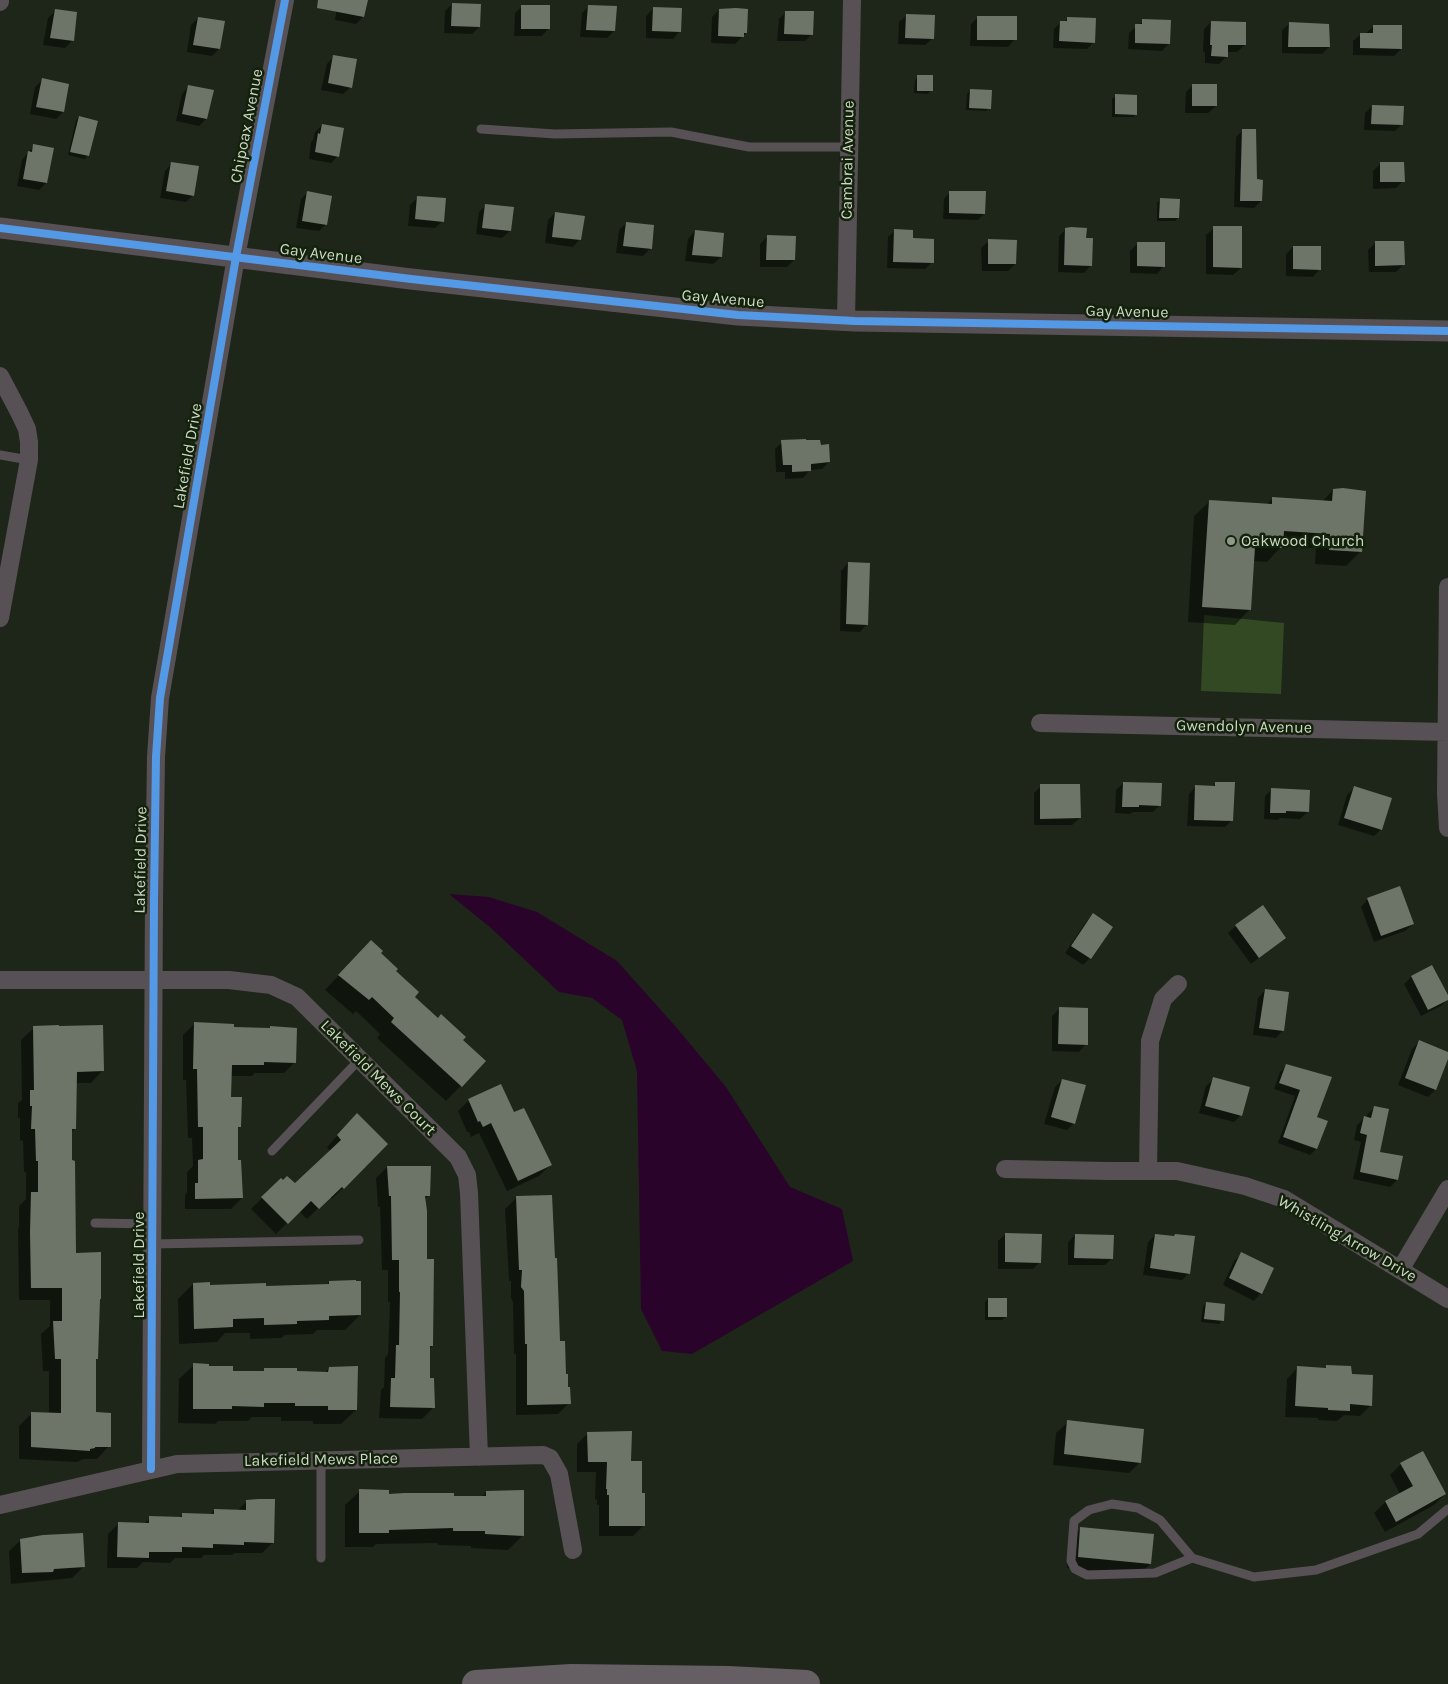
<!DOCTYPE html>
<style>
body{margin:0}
canvas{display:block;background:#1d2619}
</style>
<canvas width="1448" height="1684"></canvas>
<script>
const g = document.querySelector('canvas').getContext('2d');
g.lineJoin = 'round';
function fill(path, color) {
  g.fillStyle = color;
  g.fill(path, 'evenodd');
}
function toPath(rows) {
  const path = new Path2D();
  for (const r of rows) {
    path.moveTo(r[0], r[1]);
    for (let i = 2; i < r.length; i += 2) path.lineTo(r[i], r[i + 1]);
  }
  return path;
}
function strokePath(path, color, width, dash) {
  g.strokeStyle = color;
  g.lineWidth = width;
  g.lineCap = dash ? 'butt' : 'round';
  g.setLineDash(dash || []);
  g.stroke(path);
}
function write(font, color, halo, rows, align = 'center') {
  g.font = font + ' Karla,sans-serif';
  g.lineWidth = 5;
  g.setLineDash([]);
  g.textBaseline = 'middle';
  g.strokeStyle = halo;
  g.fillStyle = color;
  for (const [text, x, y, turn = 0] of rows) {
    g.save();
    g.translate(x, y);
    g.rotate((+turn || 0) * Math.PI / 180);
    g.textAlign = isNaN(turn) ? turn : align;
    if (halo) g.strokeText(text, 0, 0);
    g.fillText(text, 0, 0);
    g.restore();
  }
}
const green = toPath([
 [1204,615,1284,623,1281,694,1201,691]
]);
const water = toPath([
 [449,894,489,897,537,912,617,961,676,1027,726,1087,790,1187,842,1209,853,1261,692,1354,662,1351,641,1309,637,1071,622,1020,592,998,559,992,491,928]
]);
const shadow = toPath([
 [338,0,366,0,363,17,356,24,335,20],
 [452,4,479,27,472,34,444,33,445,11],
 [522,6,549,28,542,36,514,36,515,13],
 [589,6,614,31,607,38,580,37,582,13],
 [653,9,680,31,673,39,646,38,646,16],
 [719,10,746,33,735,44,711,43,712,17],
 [55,11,72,41,65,48,43,45,48,18],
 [786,12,812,34,805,41,777,41,779,19],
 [907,15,933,38,925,45,898,44,899,22],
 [978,17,1015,39,1008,47,970,46,971,24],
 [198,18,219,49,212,56,187,52,191,25],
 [1068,18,1094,42,1087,49,1053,48,1054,29,1061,22,1064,22],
 [1143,21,1169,43,1162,51,1128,49,1129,33],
 [1211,22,1245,45,1237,52,1227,52,1227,56,1219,64,1205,63,1205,52,1203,52,1204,29],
 [1289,24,1329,47,1322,54,1282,53,1282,30],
 [1374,26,1401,49,1394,56,1353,55,1353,41,1361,34,1366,33],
 [334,56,351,87,343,94,321,90,327,64],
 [918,76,931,90,928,94,914,93,915,80],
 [42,80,63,112,56,119,30,114,35,87],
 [1193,85,1216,106,1208,113,1185,113,1186,92],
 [189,86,206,119,199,126,176,121,182,94],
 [970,90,989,108,986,111,966,110,967,94],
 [1116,96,1136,114,1133,117,1112,117,1112,99],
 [1372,106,1402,124,1395,131,1364,130,1365,113],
 [79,117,88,155,85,159,68,155,76,120],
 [322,125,338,156,331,163,309,159,311,142,313,140,315,132],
 [1243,130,1261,201,1254,208,1234,207,1236,137],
 [34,146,46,183,39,190,17,186,22,160],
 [172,163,193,195,186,202,160,198,165,171],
 [1380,164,1403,181,1396,188,1373,189,1373,171],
 [308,192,326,224,319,231,296,228,301,199],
 [950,192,984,214,978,220,943,219,944,199],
 [417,198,443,221,435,228,408,226,410,205],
 [1160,200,1178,218,1175,221,1157,221,1157,203],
 [486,205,510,231,502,238,476,234,479,212],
 [555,213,580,239,573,247,545,243,548,220],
 [626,223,651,248,643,256,616,253,619,230],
 [1214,228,1241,268,1233,275,1206,274,1206,235],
 [1066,229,1085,239,1091,265,1084,273,1058,272,1059,236],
 [895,230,911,240,932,262,925,269,887,268,888,237],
 [695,231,721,257,713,264,685,261,688,239],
 [768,236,794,260,787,267,760,267,760,244],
 [989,241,1015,264,1008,271,982,271,981,248],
 [1375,243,1404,264,1396,272,1369,272,1368,250],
 [1137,244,1164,266,1157,274,1130,273,1130,251],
 [1293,247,1320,269,1313,277,1286,276,1286,254],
 [782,442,829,462,822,469,810,470,803,478,785,479,785,472,776,472,775,449],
 [1333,490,1361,551,1346,566,1315,564,1316,548,1282,546,1267,562,1253,561,1249,610,1235,625,1188,622,1194,516,1209,502,1266,505,1273,498,1322,502],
 [848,563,867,624,860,632,840,631,841,571],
 [1123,783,1160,805,1153,812,1133,812,1130,814,1115,813,1116,790],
 [1216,783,1232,820,1225,827,1187,826,1189,794,1196,786,1212,787],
 [1041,786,1080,818,1072,825,1034,825,1034,793],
 [1354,788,1381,829,1374,836,1338,825,1347,795],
 [1272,789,1308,812,1300,819,1280,818,1278,820,1264,819,1265,796],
 [1368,899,1413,924,1405,931,1374,942,1361,907],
 [1263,907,1285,938,1251,964,1228,933,1236,926],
 [1093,915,1111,927,1090,958,1083,965,1065,953,1086,922],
 [380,953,413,997,485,1061,446,1101,377,1038,380,1034,356,1011,353,1014,325,990,356,957],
 [1432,966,1448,999,1441,1006,1421,1016,1404,984,1411,977],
 [1265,990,1283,1030,1276,1038,1253,1035,1258,998],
 [1059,1009,1086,1044,1079,1052,1052,1051,1052,1016],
 [194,1024,232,1028,269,1029,270,1028,295,1062,284,1073,255,1073,252,1076,231,1076,230,1098,240,1126,237,1129,237,1161,242,1198,231,1209,185,1209,185,1195,187,1192,187,1172,193,1166,192,1138,188,1138,186,1080,183,1080,183,1035],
 [34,1028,103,1070,91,1083,76,1083,75,1129,71,1132,75,1254,99,1300,97,1358,95,1361,95,1414,109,1446,97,1459,83,1459,77,1462,19,1459,19,1426,31,1414,49,1414,49,1371,43,1371,41,1334,50,1326,50,1300,19,1300,18,1229,19,1227,19,1206,26,1199,26,1172,24,1172,23,1141,20,1140,20,1118,18,1118,18,1103,22,1100,21,1040],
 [1419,1042,1448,1053,1435,1090,1428,1097,1398,1085,1412,1049],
 [1286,1066,1331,1078,1316,1118,1316,1149,1310,1155,1278,1143,1295,1096,1274,1089,1280,1072],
 [1214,1079,1241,1115,1234,1122,1199,1113,1206,1086],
 [1062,1080,1074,1123,1067,1130,1044,1124,1055,1087],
 [469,1100,513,1114,550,1165,539,1176,507,1191,479,1133,471,1137,469,1132,467,1132,458,1111],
 [1374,1108,1379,1153,1397,1180,1390,1187,1353,1179,1361,1142,1354,1140,1357,1125,1364,1118,1366,1118,1367,1115],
 [346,1126,387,1144,332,1199,330,1197,307,1219,299,1211,276,1234,251,1209,281,1179,295,1185,331,1152,327,1147],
 [387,1167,429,1195,424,1200,426,1260,432,1346,429,1349,428,1379,433,1408,422,1419,379,1418,381,1390,384,1387,385,1358,388,1354,390,1302,388,1302,388,1270,382,1270,380,1207,378,1207,376,1178],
 [516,1198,558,1342,569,1403,558,1414,516,1415,516,1354,514,1354,513,1302,511,1298,511,1281,509,1281,505,1209],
 [1006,1234,1040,1262,1033,1269,998,1269,998,1241],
 [1075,1235,1112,1258,1105,1265,1068,1265,1068,1242],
 [1155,1235,1173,1237,1175,1235,1189,1273,1182,1280,1143,1275,1148,1242],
 [1242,1254,1272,1268,1261,1293,1254,1301,1223,1285,1234,1261],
 [329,1282,360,1315,345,1330,317,1330,313,1334,285,1335,281,1338,250,1339,250,1333,225,1333,217,1342,179,1344,178,1299,193,1284,209,1286,265,1287,326,1286],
 [988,1299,1006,1317,1002,1320,985,1320,985,1302],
 [1206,1303,1222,1320,1219,1324,1201,1322,1203,1306],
 [194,1365,231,1372,262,1372,265,1369,296,1372,325,1373,329,1368,356,1410,341,1424,313,1424,313,1421,281,1421,281,1417,252,1417,248,1421,218,1421,215,1424,178,1423,179,1379],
 [1327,1366,1351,1376,1371,1405,1360,1416,1344,1415,1337,1421,1318,1420,1318,1418,1285,1417,1287,1379,1298,1367,1324,1369],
 [1068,1422,1140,1462,1129,1473,1053,1465,1056,1433],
 [588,1433,629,1462,641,1494,644,1525,633,1536,599,1536,599,1505,597,1505,597,1499,595,1500,596,1472,577,1472,577,1444],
 [1401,1464,1445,1494,1434,1505,1385,1532,1374,1513,1385,1502,1400,1494,1390,1475],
 [360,1491,388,1496,452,1497,481,1497,486,1492,523,1535,508,1550,471,1548,471,1546,438,1545,438,1543,376,1544,373,1547,345,1547,345,1505],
 [247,1501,273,1542,262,1553,235,1553,232,1555,204,1555,201,1558,175,1558,170,1563,143,1562,137,1568,107,1568,108,1534,119,1523,144,1524,150,1518,179,1518,183,1514,210,1515,214,1510,237,1511],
 [1081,1528,1150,1564,1139,1575,1067,1568,1070,1539],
 [21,1540,83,1567,72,1578,11,1584,9,1551]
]);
const building = toPath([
 [318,0,368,0,364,17,317,8],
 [452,3,481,4,480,27,451,26],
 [521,5,550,5,550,29,521,29],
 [588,5,617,6,615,31,586,30],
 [653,7,682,8,681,32,652,31],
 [736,8,748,9,747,33,744,33,744,37,718,36,719,9],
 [55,9,77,12,74,41,50,38],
 [785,11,814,11,813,35,784,34],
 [906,14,935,15,934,39,905,38],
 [977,16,1017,16,1017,40,977,40],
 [198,17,225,21,220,49,193,45],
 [1067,17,1096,18,1095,43,1059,41,1060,21,1067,21],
 [1142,19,1171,20,1170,44,1135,43,1135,24,1142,24],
 [1211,21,1246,22,1246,45,1228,45,1228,57,1211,56,1212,45,1210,45],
 [1289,22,1329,24,1330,47,1288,47],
 [1373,25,1402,25,1402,49,1360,48,1360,33,1373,33],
 [333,55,357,59,352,88,328,83],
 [917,75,933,75,933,91,917,91],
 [42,78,69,84,64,112,36,107],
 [1192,84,1217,84,1217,106,1192,106],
 [188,85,214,90,207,119,182,114],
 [970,89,992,90,991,109,969,108],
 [1115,94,1137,95,1137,115,1115,114],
 [1372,105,1404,106,1403,125,1371,124],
 [79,116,98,121,89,156,70,152],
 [322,124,344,128,339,157,315,152,318,133,320,134],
 [1242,129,1256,129,1257,179,1263,180,1262,201,1240,201],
 [33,144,54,148,47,183,23,179,28,151,32,152],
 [171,162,199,166,194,196,166,191],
 [1380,162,1404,162,1405,182,1380,182],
 [307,191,332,196,327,225,302,221],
 [949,191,986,191,985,214,949,213],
 [417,196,446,198,444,222,415,219],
 [1160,198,1180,199,1179,218,1159,218],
 [485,204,514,207,511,231,482,228],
 [555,212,585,216,581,240,552,237],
 [626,222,654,225,652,249,623,246],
 [1213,226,1242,226,1242,268,1213,267],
 [1071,227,1087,228,1086,238,1093,238,1092,266,1064,265,1065,228],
 [894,229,913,230,913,238,934,239,934,263,893,262],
 [695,230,724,233,722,257,692,255],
 [767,235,796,236,795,260,766,260],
 [988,239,1017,240,1016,264,988,264],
 [1375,241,1404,241,1405,265,1375,266],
 [1137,242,1165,242,1165,267,1137,266],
 [1293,246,1321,246,1321,270,1293,269],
 [806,439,806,440,820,440,821,445,829,444,830,462,811,464,811,471,792,472,792,465,783,465,781,440],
 [1343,488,1366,491,1362,552,1329,550,1330,534,1284,531,1283,548,1255,547,1251,610,1202,607,1209,500,1272,504,1272,497,1332,501,1333,489],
 [848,562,870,563,868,625,846,624],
 [1123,782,1162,783,1161,806,1139,805,1139,807,1122,807],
 [1215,782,1235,782,1233,821,1194,820,1195,785,1215,786],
 [1040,784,1080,784,1081,818,1040,819],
 [1354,786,1392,798,1382,830,1344,818],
 [1271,788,1310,790,1309,812,1286,811,1286,813,1270,813],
 [1400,886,1414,924,1381,936,1367,898],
 [1263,905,1286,938,1259,958,1235,925],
 [1093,913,1113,927,1091,959,1071,946],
 [371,940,383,951,381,953,398,969,396,971,419,992,415,997,438,1018,441,1014,466,1037,463,1040,486,1061,462,1087,391,1022,394,1018,372,997,369,1000,338,975],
 [1432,965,1448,995,1448,1000,1428,1010,1411,976],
 [1265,989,1289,992,1284,1031,1259,1028],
 [1059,1007,1088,1008,1088,1045,1058,1044],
 [194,1022,234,1024,234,1027,270,1028,270,1026,297,1028,296,1063,264,1062,264,1065,232,1065,231,1097,242,1097,241,1127,238,1127,238,1160,241,1160,243,1198,195,1199,195,1183,198,1183,198,1160,203,1159,203,1127,198,1127,197,1069,193,1069],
 [59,1025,59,1026,103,1025,104,1071,77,1072,76,1129,72,1129,72,1160,75,1161,76,1253,101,1252,101,1299,100,1299,98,1359,96,1359,96,1412,111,1413,111,1447,95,1447,95,1448,90,1449,90,1451,31,1447,31,1412,61,1413,61,1359,55,1359,53,1321,62,1321,62,1288,31,1288,30,1232,31,1192,38,1192,38,1161,36,1161,35,1129,31,1129,32,1106,30,1106,30,1090,34,1090,33,1026],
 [1419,1040,1448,1052,1448,1059,1436,1090,1405,1078],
 [1286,1064,1332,1077,1317,1117,1328,1121,1317,1149,1283,1137,1300,1090,1279,1083],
 [1213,1077,1250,1087,1242,1116,1205,1106],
 [1062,1079,1086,1085,1075,1124,1051,1117],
 [501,1084,514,1112,524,1108,552,1165,518,1181,491,1123,483,1127,480,1121,478,1122,468,1099],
 [1374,1106,1389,1109,1380,1152,1403,1156,1398,1180,1360,1172,1367,1135,1360,1133,1364,1116,1371,1118],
 [357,1113,388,1144,344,1189,342,1187,319,1209,311,1201,288,1224,261,1197,281,1178,283,1180,287,1176,295,1183,341,1140,337,1135],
 [387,1166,431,1166,430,1196,425,1196,427,1211,427,1259,434,1259,433,1346,430,1346,430,1378,434,1378,435,1408,390,1407,391,1378,395,1378,396,1345,399,1345,400,1292,399,1292,399,1260,392,1260,391,1196,389,1196],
 [552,1195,555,1258,557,1258,560,1341,565,1341,566,1374,568,1374,568,1387,570,1387,571,1404,527,1405,527,1344,525,1344,524,1291,521,1287,522,1270,519,1270,516,1196],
 [1005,1233,1042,1234,1041,1263,1005,1262],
 [1075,1234,1114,1235,1113,1259,1074,1258],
 [1155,1234,1174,1236,1175,1234,1195,1236,1190,1274,1150,1268],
 [1241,1252,1274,1268,1262,1294,1229,1278],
 [356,1280,356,1281,361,1281,361,1315,329,1316,329,1320,297,1321,297,1324,264,1325,264,1318,233,1319,233,1327,194,1329,193,1283,210,1282,210,1285,266,1283,266,1286,329,1284,329,1281],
 [988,1298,1007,1298,1007,1317,988,1317],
 [1206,1302,1225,1304,1224,1321,1204,1319],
 [193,1363,209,1364,209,1366,233,1366,233,1371,264,1371,264,1368,297,1368,297,1371,328,1372,329,1367,358,1366,357,1410,328,1410,328,1406,295,1406,295,1403,264,1403,264,1407,232,1406,232,1409,193,1409],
 [1326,1365,1351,1366,1352,1374,1373,1375,1372,1406,1350,1404,1350,1411,1328,1410,1328,1408,1295,1406,1297,1366,1326,1368],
 [1067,1420,1144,1429,1141,1463,1064,1454],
 [632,1431,631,1461,642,1461,642,1493,645,1493,645,1526,609,1526,609,1495,607,1495,607,1489,606,1489,607,1462,588,1462,587,1432],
 [1423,1451,1446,1494,1396,1522,1385,1501,1413,1486,1400,1463],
 [359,1489,389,1490,389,1494,404,1493,454,1493,454,1496,486,1496,486,1491,524,1490,524,1536,485,1534,485,1531,453,1531,453,1528,389,1530,389,1533,359,1533],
 [259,1499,275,1499,274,1543,244,1542,244,1545,213,1544,213,1548,182,1547,182,1552,149,1552,149,1558,117,1557,118,1522,149,1523,149,1516,182,1517,182,1513,214,1514,214,1509,246,1510,246,1500],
 [1080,1527,1154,1534,1151,1564,1078,1557],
 [83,1533,85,1567,54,1569,53,1572,22,1573,20,1539,43,1535]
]);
const service = toPath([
 [481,129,555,134,671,132,749,147,848,147],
 [0,455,29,460],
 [272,1151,360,1059],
 [95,1223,153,1224],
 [153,1244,359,1240],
 [321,1558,321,1461],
 [1192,1558,1155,1573,1087,1575,1075,1569,1071,1561,1074,1521,1089,1510,1112,1504,1138,1508,1160,1520,1192,1558,1254,1577,1316,1570,1418,1534,1448,1509]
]);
const minor = toPath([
 [0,2,0,0],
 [846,320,852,0],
 [0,376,20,414,27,429,29,442,29,460,0,618],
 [1448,587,1446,793,1448,828],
 [1040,723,1448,732],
 [0,980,229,980,271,985,297,997,458,1157,467,1175,469,1193,479,1457],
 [1005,1169,1109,1171,1177,1171,1245,1186,1284,1199,1448,1299],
 [1148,1171,1150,1041,1163,999,1178,984],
 [1400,1270,1448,1189],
 [151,1469,154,899,156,757,160,698,236,257,285,0],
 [0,1505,177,1464,543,1455,550,1458,559,1474,573,1550]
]);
const tertiary = toPath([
 [0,228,411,279,738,315,855,321,1448,331]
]);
const motorway = toPath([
 [476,1684,571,1678,728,1680,806,1684]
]);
const cycleway = toPath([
 [0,228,411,279,738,315,855,321,1448,331],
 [151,1469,154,899,156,757,160,698,236,257,285,0]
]);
const markers = [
 [1231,541,5,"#8f998a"]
];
const streetNames = [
 ["Chipoax Avenue",247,126,-79],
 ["Cambrai Avenue",848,160,-89],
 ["Gay Avenue",321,254,7],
 ["Gay Avenue",723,299,5],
 ["Gay Avenue",1127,312,1],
 ["Lakefield Drive",188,456,-80],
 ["Gwendolyn Avenue",1244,727,1],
 ["Lakefield Drive",141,860,-89],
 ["Lakefield Mews Court",378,1078,45],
 ["Whistling Arrow Drive",1347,1239,30],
 ["Lakefield Drive",139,1265,-90],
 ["Lakefield Mews Place",321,1460,-1]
];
const poiNames = [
 ["Oakwood Church",1241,541]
];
fill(green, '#324924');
fill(water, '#290329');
fill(shadow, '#0007');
fill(building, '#6d7569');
strokePath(service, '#575155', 9);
strokePath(minor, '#575155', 18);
strokePath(tertiary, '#575155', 21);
strokePath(motorway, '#655f64', 28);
strokePath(cycleway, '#5399e6', 8);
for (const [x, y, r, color] of markers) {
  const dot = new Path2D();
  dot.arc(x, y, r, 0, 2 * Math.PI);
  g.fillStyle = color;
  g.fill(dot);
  strokePath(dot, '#13220a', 2);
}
write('16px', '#cdd7c7', '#13220a', streetNames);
write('16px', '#cdd7c7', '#13220a', poiNames, 'left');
</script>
